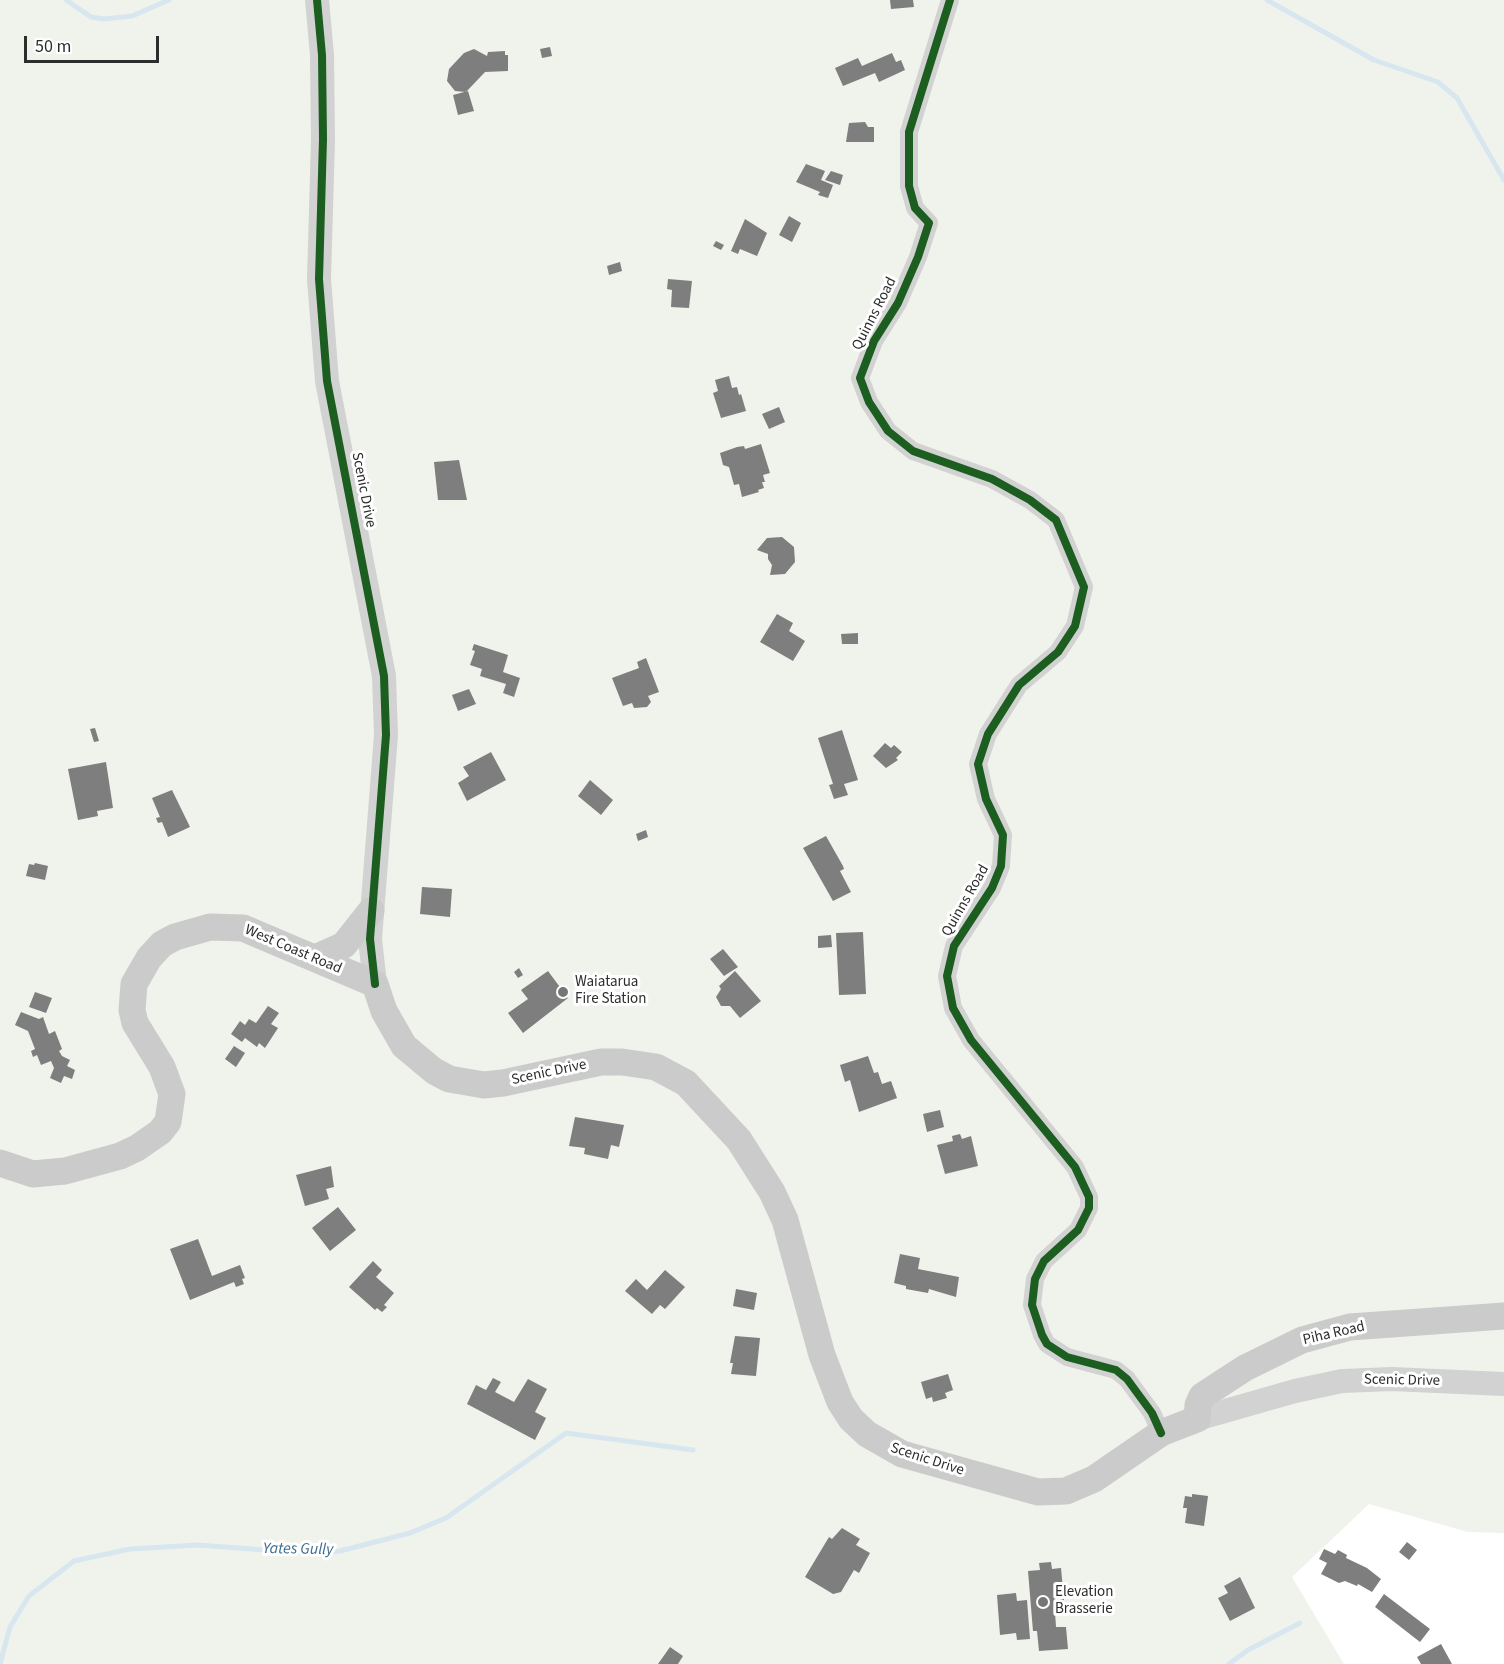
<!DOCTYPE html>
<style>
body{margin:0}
#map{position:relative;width:1504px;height:1664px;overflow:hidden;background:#fff;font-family:"Source Sans 3",sans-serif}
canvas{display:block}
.scale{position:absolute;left:24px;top:36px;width:135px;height:27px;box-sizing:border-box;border:3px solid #2d2d2d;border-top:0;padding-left:8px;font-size:18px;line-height:21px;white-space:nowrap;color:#2d2d2d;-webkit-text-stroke:4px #fff;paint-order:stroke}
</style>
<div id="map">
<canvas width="1504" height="1664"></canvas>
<div class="scale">50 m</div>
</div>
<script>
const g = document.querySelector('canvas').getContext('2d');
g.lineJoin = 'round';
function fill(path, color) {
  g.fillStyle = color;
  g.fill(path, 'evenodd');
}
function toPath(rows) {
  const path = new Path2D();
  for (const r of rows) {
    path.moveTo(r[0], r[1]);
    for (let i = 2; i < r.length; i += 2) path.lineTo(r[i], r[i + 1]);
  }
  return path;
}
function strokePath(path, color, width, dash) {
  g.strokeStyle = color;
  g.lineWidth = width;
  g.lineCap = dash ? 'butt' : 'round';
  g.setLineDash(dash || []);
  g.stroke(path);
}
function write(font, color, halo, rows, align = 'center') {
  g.font = font + ' "Source Sans 3",sans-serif';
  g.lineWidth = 6;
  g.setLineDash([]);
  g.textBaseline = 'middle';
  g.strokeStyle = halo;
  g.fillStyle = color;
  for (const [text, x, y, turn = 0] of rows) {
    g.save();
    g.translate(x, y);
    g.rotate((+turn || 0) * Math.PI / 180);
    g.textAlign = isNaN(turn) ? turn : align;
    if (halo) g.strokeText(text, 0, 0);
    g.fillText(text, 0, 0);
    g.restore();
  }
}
const green = toPath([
 [0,0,1504,0,1504,1533,1468,1532,1369,1504,1292,1577,1344,1664,0,1664]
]);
const stream = toPath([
 [66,0,91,17,104,19,132,16,169,0],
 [1267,0,1374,60,1438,82,1457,98,1504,180],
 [0,1664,10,1627,29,1596,74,1561,130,1549,198,1545,306,1553,340,1551,410,1533,446,1518,566,1433,693,1450],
 [1229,1664,1248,1650,1300,1623]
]);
const building = toPath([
 [890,0,913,0,914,7,891,9],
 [550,47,552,56,542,58,540,49],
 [474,49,487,56,488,52,505,51,505,55,508,55,508,71,485,72,466,92,455,91,447,81,449,69,464,53],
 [892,53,896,62,901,60,905,70,879,82,875,73,843,86,835,68,858,58,862,66],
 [468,91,474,111,458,115,453,95],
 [865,122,868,127,874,127,874,142,846,142,849,123],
 [806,164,825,171,821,180,833,185,828,198,818,195,820,192,796,182],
 [831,171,843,175,840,185,825,180],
 [789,216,801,223,792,242,779,235],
 [745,219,767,233,757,256,740,249,738,254,731,251],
 [716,241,724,245,721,250,713,246],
 [620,262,622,271,609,275,607,266],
 [668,279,692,281,689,308,671,307,672,290,667,289],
 [729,376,732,388,737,387,739,395,741,394,746,411,721,418,713,393,718,391,715,380],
 [779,407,785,422,769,429,762,414],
 [761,444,770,473,763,475,765,482,762,482,764,488,758,490,759,492,742,497,739,484,734,485,729,467,723,465,720,453,737,447,744,446,745,449],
 [459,460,467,500,438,500,434,462],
 [782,537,794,547,795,562,785,574,770,575,772,565,768,559,768,554,757,550,767,538],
 [777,614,793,623,789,631,805,641,793,661,760,642],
 [858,633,858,644,842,644,841,634],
 [474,644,508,655,503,672,520,678,514,697,503,693,506,684,480,676,482,669,470,665,475,651,472,650],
 [646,658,659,692,648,696,651,702,647,707,634,708,632,703,623,706,612,678,639,668,637,662],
 [469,689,476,704,458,711,452,695],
 [95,728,99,741,94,742,90,729],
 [842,730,858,780,844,784,848,795,834,799,829,785,833,784,818,738],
 [885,743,891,748,894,745,902,752,896,758,898,760,886,768,873,756],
 [491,752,506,780,467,801,458,783,469,776,463,767],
 [106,762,113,808,97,811,98,816,78,820,68,769],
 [590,780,613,800,601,815,578,796],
 [172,790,190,827,168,837,162,822,158,823,156,818,160,817,152,798],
 [646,830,648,837,638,841,636,834],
 [826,836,843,866,844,869,840,871,851,892,833,901,803,848],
 [35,863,48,866,45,880,26,876,29,864,34,865],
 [422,887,452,889,450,917,420,914],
 [863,932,866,994,839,995,836,933],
 [831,935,832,947,818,948,818,936],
 [723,949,738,967,724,976,710,959],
 [519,968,523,975,518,978,514,972],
 [548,971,568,998,523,1033,508,1013,528,999,521,990],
 [735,971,761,1001,740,1018,730,1006,721,1006,716,997,721,989,719,986],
 [35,992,52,998,46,1013,29,1007],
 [268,1006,279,1013,271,1024,278,1028,265,1048,259,1043,257,1047,245,1038,242,1042,231,1034,240,1021,245,1025,249,1019,256,1023],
 [21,1012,39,1019,43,1017,49,1034,55,1031,62,1049,59,1051,62,1056,70,1060,67,1066,75,1070,72,1079,64,1076,61,1083,50,1078,54,1068,51,1061,41,1065,37,1055,33,1057,31,1051,35,1049,28,1031,15,1025],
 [234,1046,245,1053,236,1067,225,1059],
 [868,1056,874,1073,878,1072,882,1084,891,1081,897,1098,859,1112,850,1080,845,1082,840,1065],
 [940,1110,944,1127,927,1132,923,1114],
 [575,1117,624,1125,619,1147,611,1145,608,1159,584,1154,585,1148,569,1146],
 [960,1134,962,1139,971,1136,978,1166,945,1174,937,1145,953,1141,952,1136],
 [331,1166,334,1187,326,1189,329,1199,305,1206,296,1175],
 [338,1207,356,1230,330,1251,312,1228],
 [198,1239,212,1276,240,1265,245,1278,242,1279,244,1284,236,1287,234,1282,190,1300,170,1249],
 [900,1254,920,1258,918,1269,959,1277,956,1297,929,1289,928,1293,906,1289,906,1286,894,1283],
 [373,1261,382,1270,376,1277,394,1293,384,1305,387,1307,382,1312,377,1308,375,1310,349,1287],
 [665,1270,685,1287,665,1309,660,1305,652,1314,625,1291,636,1279,647,1290],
 [736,1289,757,1293,754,1310,733,1306],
 [735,1336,760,1338,756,1376,731,1374,733,1363,730,1363],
 [948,1374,953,1390,945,1393,947,1398,933,1402,932,1397,926,1399,921,1382],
 [493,1378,501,1382,495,1392,514,1402,528,1379,547,1389,535,1412,546,1418,535,1440,467,1404,476,1385,486,1390],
 [1192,1494,1208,1496,1204,1526,1185,1523,1187,1508,1183,1508,1185,1496,1192,1497],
 [842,1528,860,1539,856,1545,870,1553,859,1573,854,1570,841,1592,833,1594,805,1577,829,1537,832,1539],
 [1407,1542,1417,1550,1409,1560,1399,1552],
 [1324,1549,1335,1554,1338,1550,1347,1555,1346,1558,1367,1568,1381,1579,1372,1592,1358,1584,1357,1586,1345,1581,1339,1583,1321,1574,1327,1563,1319,1559],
 [1051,1562,1052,1569,1061,1568,1065,1611,1055,1612,1056,1627,1066,1627,1068,1649,1039,1651,1037,1631,1033,1631,1028,1571,1040,1570,1039,1563],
 [1240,1577,1255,1608,1230,1621,1218,1598,1228,1593,1224,1586],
 [1016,1593,1017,1601,1027,1600,1030,1639,1017,1640,1016,1633,1000,1635,997,1595],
 [1384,1594,1430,1629,1420,1642,1375,1607],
 [1441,1644,1452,1664,1421,1664,1417,1657],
 [670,1647,683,1656,678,1664,658,1664]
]);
const minor = toPath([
 [950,0,909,132,909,186,915,208,929,223,918,257,898,303,874,341,860,378,869,402,888,431,913,451,992,479,1030,500,1056,520,1084,587,1075,626,1058,652,1019,685,988,734,978,764,986,799,1003,835,1001,866,992,888,954,946,947,976,953,1008,971,1040,1075,1167,1089,1197,1089,1208,1078,1230,1044,1261,1035,1279,1032,1305,1042,1335,1047,1344,1067,1357,1116,1370,1127,1379,1152,1413,1161,1433]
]);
const tertiary = toPath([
 [317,0,322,55,323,139,319,279,327,381,384,676,386,735,370,939,375,984],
 [1197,1419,1295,1391,1342,1381,1392,1379,1504,1384]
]);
const secondary = toPath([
 [315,958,344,945,371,911],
 [0,1163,33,1174,65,1171,120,1156,137,1148,160,1132,168,1122,172,1094,162,1067,135,1023,132,1010,134,984,149,958,162,944,175,937,210,927,243,928,375,984,384,1011,404,1046,434,1071,449,1079,484,1085,503,1083,601,1062,622,1062,656,1067,686,1083,739,1140,772,1192,785,1220,822,1355,840,1402,851,1419,867,1434,902,1454,1038,1492,1066,1491,1094,1479,1161,1433,1197,1419,1198,1405,1202,1396,1245,1368,1302,1340,1350,1327,1504,1316]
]);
const cycleway = toPath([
 [317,0,322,55,323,139,319,279,327,381,384,676,386,735,370,939,375,984],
 [950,0,909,132,909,186,915,208,929,223,918,257,898,303,874,341,860,378,869,402,888,431,913,451,992,479,1030,500,1056,520,1084,587,1075,626,1058,652,1019,685,988,734,978,764,986,799,1003,835,1001,866,992,888,954,946,947,976,953,1008,971,1040,1075,1167,1089,1197,1089,1208,1078,1230,1044,1261,1035,1279,1032,1305,1042,1335,1047,1344,1067,1357,1116,1370,1127,1379,1152,1413,1161,1433]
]);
const markers = [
 [563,992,6,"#767676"],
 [1043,1602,6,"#767676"]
];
const streetNames = [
 ["Quinns Road",875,314,-63],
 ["Scenic Drive",363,490,79],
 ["Quinns Road",966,901,-60],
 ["West Coast Road",293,950,23],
 ["Scenic Drive",549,1073,-12],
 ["Piha Road",1334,1334,-13],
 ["Scenic Drive",1402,1381,1],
 ["Scenic Drive",927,1460,18]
];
const poiNames = [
 ["Waiatarua",575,983],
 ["Fire Station",575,1000],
 ["Elevation",1055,1593],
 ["Brasserie",1055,1610]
];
const waterNames = [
 ["Yates Gully",298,1550,1]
];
fill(green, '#f0f3eb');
strokePath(stream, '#d8e6f0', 5);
fill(building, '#7e7e7e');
strokePath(minor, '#d2d2d2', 18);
strokePath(tertiary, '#d2d2d2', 24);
strokePath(secondary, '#cbcbcb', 27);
strokePath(cycleway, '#1b5e20', 8);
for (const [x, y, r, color] of markers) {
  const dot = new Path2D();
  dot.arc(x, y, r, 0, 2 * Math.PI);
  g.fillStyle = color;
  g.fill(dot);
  strokePath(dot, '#fff', 2);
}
write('15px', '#2d2d2d', '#fff', streetNames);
write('15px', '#2d2d2d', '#fff', poiNames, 'left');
write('italic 16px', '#3d6c8d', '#fff', waterNames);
</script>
